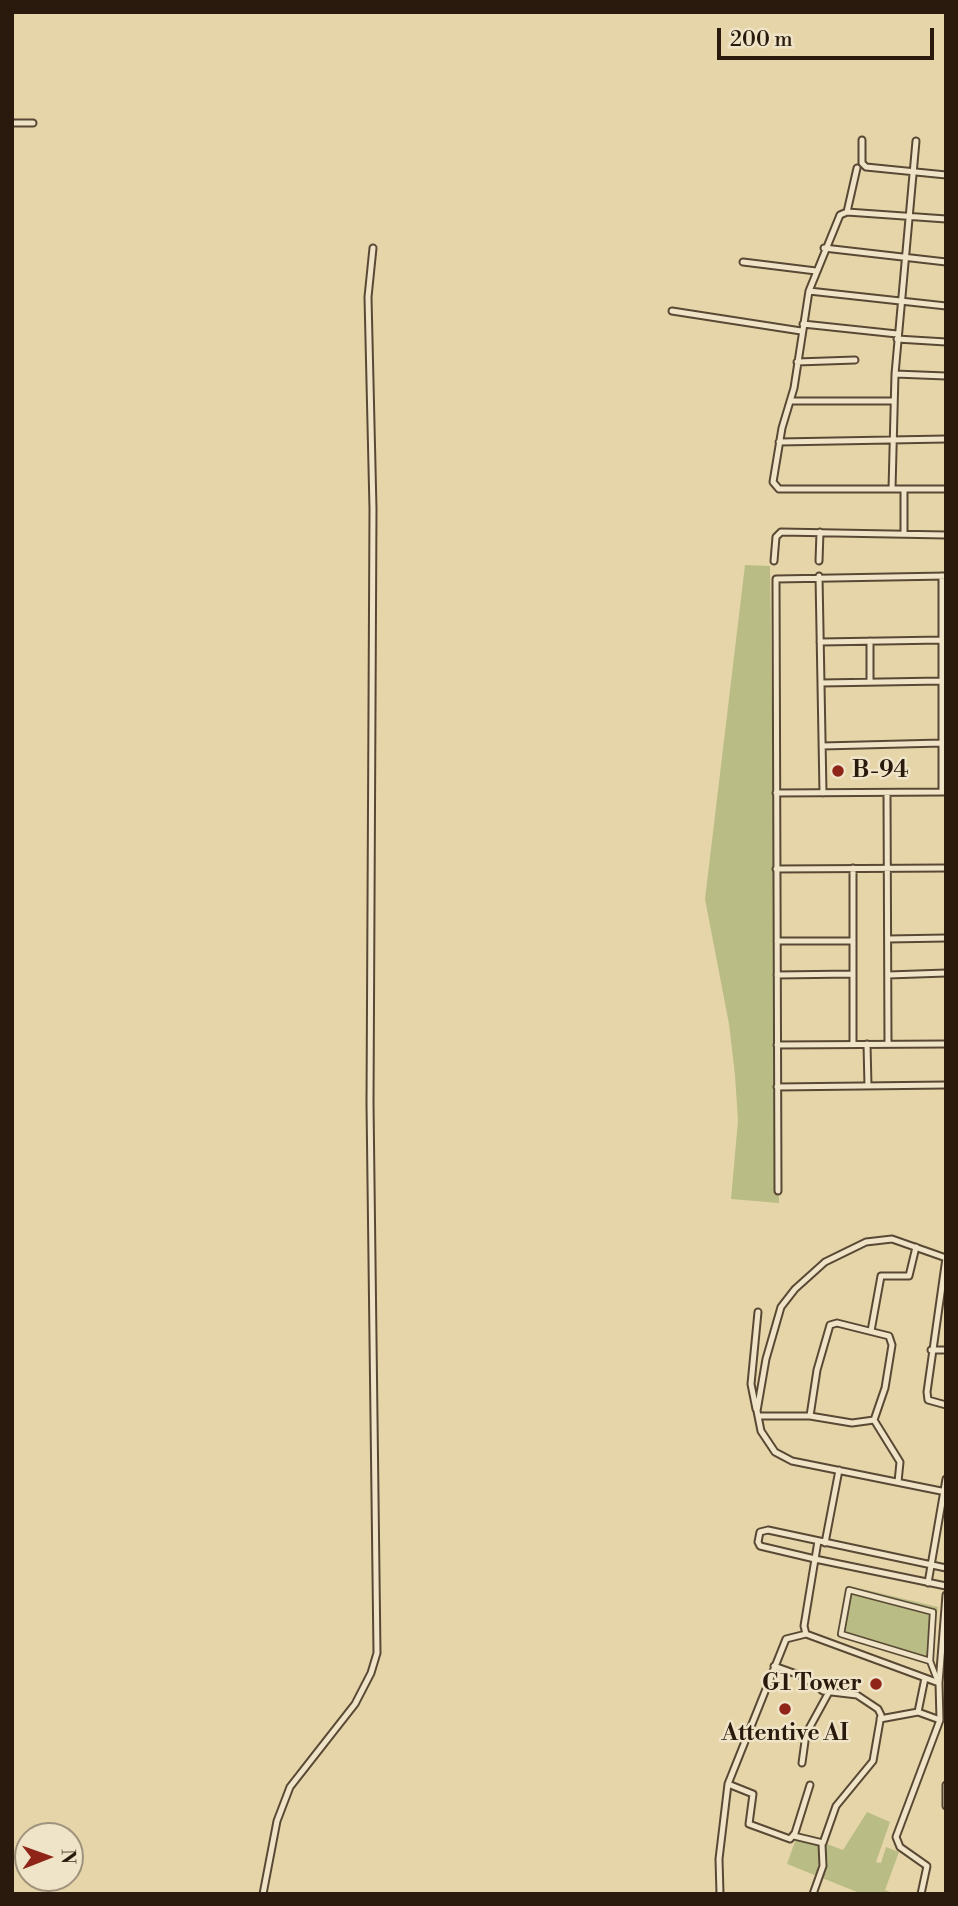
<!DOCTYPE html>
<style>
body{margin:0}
#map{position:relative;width:958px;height:1906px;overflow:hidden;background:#e6d5a9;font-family:"Libre Bodoni",serif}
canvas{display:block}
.frame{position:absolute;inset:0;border:14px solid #2a1a0d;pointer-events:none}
.north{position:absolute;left:14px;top:1822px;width:70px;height:70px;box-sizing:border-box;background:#efe4c7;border:2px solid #a0937d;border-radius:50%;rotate:89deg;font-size:19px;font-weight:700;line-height:28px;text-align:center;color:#2a1a0d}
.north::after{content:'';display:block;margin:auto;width:24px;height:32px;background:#8f2418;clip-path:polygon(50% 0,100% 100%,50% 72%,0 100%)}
.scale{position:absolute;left:717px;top:28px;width:217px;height:32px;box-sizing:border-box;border:4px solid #2a1a0d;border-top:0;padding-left:9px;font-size:21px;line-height:24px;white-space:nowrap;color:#2a1a0d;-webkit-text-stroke:5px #efe4c7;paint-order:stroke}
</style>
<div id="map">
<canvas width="958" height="1906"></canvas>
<div class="frame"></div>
<div class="north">N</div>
<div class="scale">200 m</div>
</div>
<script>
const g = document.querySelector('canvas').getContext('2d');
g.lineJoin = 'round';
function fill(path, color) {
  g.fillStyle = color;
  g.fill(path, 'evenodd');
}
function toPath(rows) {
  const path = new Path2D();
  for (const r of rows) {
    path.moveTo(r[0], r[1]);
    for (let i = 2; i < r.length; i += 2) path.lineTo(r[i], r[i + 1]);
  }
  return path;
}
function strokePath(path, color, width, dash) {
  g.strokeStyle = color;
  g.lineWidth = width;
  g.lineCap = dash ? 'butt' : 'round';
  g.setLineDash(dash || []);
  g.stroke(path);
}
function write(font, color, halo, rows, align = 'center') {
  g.font = font + ' "Libre Bodoni",serif';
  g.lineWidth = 5;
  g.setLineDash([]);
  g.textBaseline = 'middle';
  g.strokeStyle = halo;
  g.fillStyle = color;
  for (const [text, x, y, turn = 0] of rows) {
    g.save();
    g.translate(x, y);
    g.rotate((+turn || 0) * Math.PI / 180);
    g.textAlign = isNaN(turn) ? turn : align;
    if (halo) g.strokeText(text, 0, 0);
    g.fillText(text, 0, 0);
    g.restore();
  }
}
const green = toPath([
 [745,565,770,566,779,1203,731,1199,738,1121,735,1075,729,1024,705,899],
 [850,1586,938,1607,929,1665,840,1636],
 [867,1812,890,1822,876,1862,881,1863,886,1847,899,1852,885,1890,895,1894,862,1894,787,1864,798,1833,843,1850]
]);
const pedestrian = toPath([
 [930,1661,841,1634,849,1590,933,1612,930,1661,938,1682]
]);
const minor = toPath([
 [12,123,33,123],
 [862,140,862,163,866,167,946,175],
 [847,212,857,168],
 [946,219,847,212,840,215,809,291,794,388,782,428,773,482,779,489,946,489],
 [824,248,946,262],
 [743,262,816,271],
 [809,291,946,306],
 [672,311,801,331],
 [803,324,897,334],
 [897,339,946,342],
 [797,362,855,360],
 [895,374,946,376],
 [790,401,893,401],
 [779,442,946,439],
 [892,489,895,374,916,141],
 [904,489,904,534],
 [774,561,776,537,781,532,946,535],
 [819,561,820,532],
 [819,576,823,793],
 [820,642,943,640],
 [870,682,870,641],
 [821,683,942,681],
 [822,746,942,743],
 [942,792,942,576],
 [776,793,943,792],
 [887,793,888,1044],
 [853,868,853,1044],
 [776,869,946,868],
 [888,939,946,938],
 [777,941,853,941],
 [777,975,853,974],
 [888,975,946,973],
 [867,1044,868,1086],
 [777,1045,946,1044],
 [777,1087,946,1085],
 [778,1191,776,579,946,576],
 [871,1331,881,1276,909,1276,916,1247],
 [931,1350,946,1350],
 [946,1405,928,1400,927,1392,946,1258,892,1239,866,1242,825,1262,795,1289,781,1307,766,1359,757,1411,761,1431,775,1452,792,1461,946,1492],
 [756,1409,751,1384,758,1312],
 [758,1416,810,1416,852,1423,874,1420,885,1388,892,1345,889,1336,837,1323,830,1325,817,1370,810,1416],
 [874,1420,900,1462,898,1482],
 [825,1543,839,1470],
 [946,1568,768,1530,760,1532,758,1542,760,1546,815,1559,946,1586],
 [928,1583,946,1479],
 [806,1634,804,1626,818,1541],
 [774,1666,802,1676,823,1691,857,1695,878,1709,881,1715,873,1761,836,1806,823,1843,794,1836],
 [918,1712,940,1720],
 [880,1719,918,1712,925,1678],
 [802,1763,806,1734,829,1692],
 [728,1784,753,1794,749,1824,790,1839,795,1833,810,1785],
 [946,1785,946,1806],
 [263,1894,277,1821,290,1787,355,1704,371,1673,377,1653,370,1103,373,509,368,297,373,248],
 [720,1894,719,1859,728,1784,786,1639,806,1634,939,1683],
 [813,1894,823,1866,822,1844],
 [921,1894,927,1866,900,1847,896,1837,940,1720,939,1683,946,1595]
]);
const markers = [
 [838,771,7,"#8f2418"],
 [876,1684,7,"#8f2418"],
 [785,1709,7,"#8f2418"]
];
const poiNames = [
 ["B-94",852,771],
 ["G1 Tower",862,1684,"right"],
 ["Attentive AI",785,1734,"center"]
];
fill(green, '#b9bc85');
strokePath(pedestrian, '#594934', 8);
strokePath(minor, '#594934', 9);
strokePath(pedestrian, '#efe4c7', 4.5);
strokePath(minor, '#efe4c7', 5);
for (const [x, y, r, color] of markers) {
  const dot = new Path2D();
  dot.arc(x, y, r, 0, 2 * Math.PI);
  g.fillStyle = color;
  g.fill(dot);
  strokePath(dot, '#efe4c7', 2.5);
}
write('bold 23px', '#2a1a0d', '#efe4c7', poiNames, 'left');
</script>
